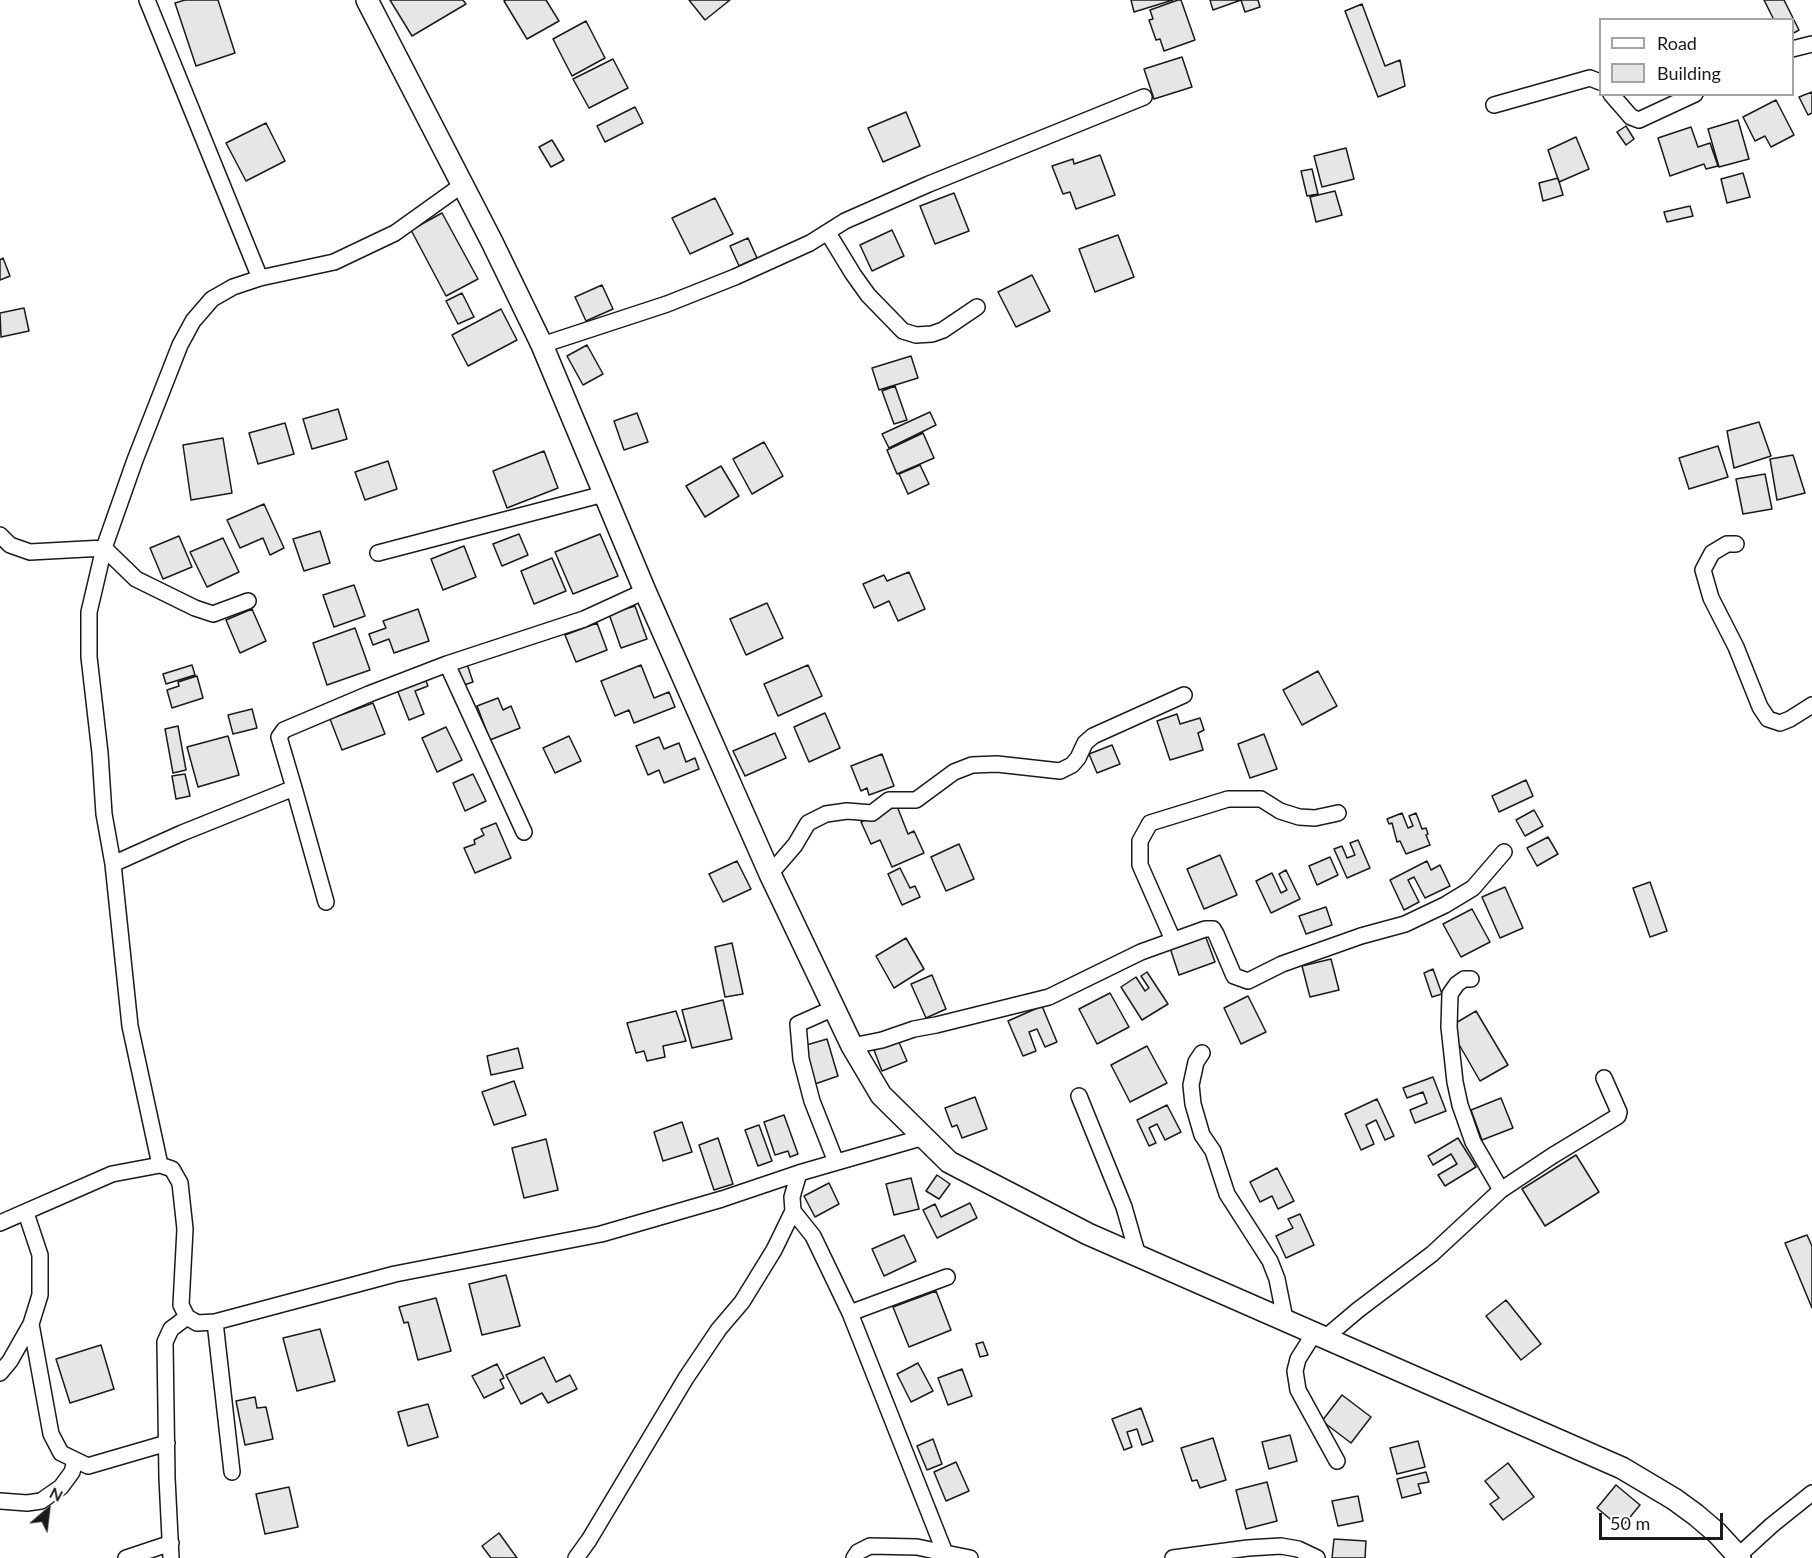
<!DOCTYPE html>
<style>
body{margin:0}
#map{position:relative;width:1812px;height:1558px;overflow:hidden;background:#fff;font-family:Lato,sans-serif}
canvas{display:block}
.legend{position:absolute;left:1599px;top:18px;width:195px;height:78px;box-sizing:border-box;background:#fff;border:2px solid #a3a3a3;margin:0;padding:8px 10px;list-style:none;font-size:18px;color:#1a1a1a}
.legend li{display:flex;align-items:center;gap:12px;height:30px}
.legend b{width:30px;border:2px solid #a3a3a3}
.north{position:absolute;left:18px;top:1480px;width:60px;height:60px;-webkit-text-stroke:4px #fff;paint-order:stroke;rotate:28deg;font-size:16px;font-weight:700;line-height:24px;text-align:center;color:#1a1a1a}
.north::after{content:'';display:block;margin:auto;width:21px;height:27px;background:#1a1a1a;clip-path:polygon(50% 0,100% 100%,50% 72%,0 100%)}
.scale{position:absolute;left:1599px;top:1513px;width:124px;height:27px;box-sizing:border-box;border:3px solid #1a1a1a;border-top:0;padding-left:8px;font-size:18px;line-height:21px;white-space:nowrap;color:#1a1a1a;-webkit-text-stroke:4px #fff;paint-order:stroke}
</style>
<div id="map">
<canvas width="1812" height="1558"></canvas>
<ul class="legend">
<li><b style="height:8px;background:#fff"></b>Road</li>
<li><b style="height:16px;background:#e6e6e6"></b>Building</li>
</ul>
<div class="north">N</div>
<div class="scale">50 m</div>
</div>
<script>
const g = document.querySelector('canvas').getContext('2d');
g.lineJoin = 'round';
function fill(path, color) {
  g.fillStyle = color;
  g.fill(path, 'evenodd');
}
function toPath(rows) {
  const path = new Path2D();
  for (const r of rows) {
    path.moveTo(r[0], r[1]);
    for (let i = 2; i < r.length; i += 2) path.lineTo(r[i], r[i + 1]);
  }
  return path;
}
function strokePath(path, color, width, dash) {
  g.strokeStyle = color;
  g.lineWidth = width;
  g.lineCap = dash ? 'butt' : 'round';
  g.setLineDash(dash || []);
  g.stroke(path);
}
const building = toPath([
 [185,0,218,0,235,53,196,66,175,3,185,0],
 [390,0,463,0,466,4,412,36,390,0],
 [506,0,546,0,559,21,527,39,504,1,506,0],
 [689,0,730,0,705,20,689,0],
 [1131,0,1173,0,1134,12,1131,0],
 [1178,0,1181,0,1195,40,1164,51,1160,39,1156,40,1149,20,1153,19,1150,10,1178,0],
 [1210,0,1258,0,1260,7,1245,12,1241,0,1213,10,1210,0],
 [1764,0,1784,0,1799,30,1792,34,1792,20,1774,20,1764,0],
 [1362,4,1385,66,1400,60,1405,86,1378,97,1345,11,1362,4],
 [586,21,605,58,572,76,553,39,586,21],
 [1182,57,1192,87,1154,99,1144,69,1182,57],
 [613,59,628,88,589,108,573,79,613,59],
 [1812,92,1812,113,1808,115,1799,97,1812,92],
 [1776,100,1794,135,1771,147,1765,136,1755,141,1743,117,1776,100],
 [635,107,643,123,605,142,597,126,635,107],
 [906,112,920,146,883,162,868,128,906,112],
 [1738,120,1749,159,1719,167,1708,129,1738,120],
 [266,123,285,161,246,181,226,143,266,123],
 [1626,126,1634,139,1626,145,1617,132,1626,126],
 [1691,127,1698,147,1710,143,1718,166,1706,169,1704,164,1670,176,1658,138,1691,127],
 [1576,137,1589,169,1559,182,1548,150,1576,137],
 [552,140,564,160,551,167,539,147,552,140],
 [1346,148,1354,179,1322,187,1314,156,1346,148],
 [1100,155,1115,195,1076,209,1070,192,1063,194,1052,166,1073,159,1074,164,1100,155],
 [1312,169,1318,194,1307,196,1301,171,1312,169],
 [1743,173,1750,197,1727,203,1721,179,1743,173],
 [1558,178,1563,195,1543,201,1539,183,1558,178],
 [1335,191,1342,215,1316,222,1310,197,1335,191],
 [954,193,969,231,935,244,920,206,954,193],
 [715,198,733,234,690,254,672,218,715,198],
 [1690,206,1693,216,1667,222,1664,212,1690,206],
 [442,213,478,279,446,296,411,230,442,213],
 [892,230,904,256,872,271,860,245,892,230],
 [1118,235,1134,277,1095,292,1079,249,1118,235],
 [748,238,757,258,739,266,730,246,748,238],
 [3,258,10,276,0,280,0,260,3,258],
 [1032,275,1050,311,1016,327,998,292,1032,275],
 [602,285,613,309,586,321,575,297,602,285],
 [462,293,474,317,458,324,446,301,462,293],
 [24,308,29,331,1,337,0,313,24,308],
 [501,309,517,340,468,366,452,335,501,309],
 [587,345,603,374,583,385,567,356,587,345],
 [911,356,918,378,879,390,872,368,911,356],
 [895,386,907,420,894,424,882,391,895,386],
 [338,409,347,439,312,449,303,419,338,409],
 [930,412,936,425,889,448,882,434,930,412],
 [637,413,648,442,624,450,614,421,637,413],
 [1759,422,1771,456,1734,468,1727,431,1759,422],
 [285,423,294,454,258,464,249,433,285,423],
 [923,433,934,458,897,474,887,450,923,433],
 [223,438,232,493,191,500,183,445,223,438],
 [764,442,783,476,752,494,733,459,764,442],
 [1718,446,1728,477,1689,489,1679,458,1718,446],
 [544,451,558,488,507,508,493,471,544,451],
 [1793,455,1805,493,1777,500,1770,459,1793,455],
 [388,461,397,489,365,500,355,472,388,461],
 [920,465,929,484,908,494,899,474,920,465],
 [721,466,739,496,705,517,686,486,721,466],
 [1765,474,1772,509,1743,514,1736,479,1765,474],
 [264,504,284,548,270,555,263,538,240,548,227,520,264,504],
 [320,531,330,563,304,571,293,539,320,531],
 [519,534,528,555,502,566,493,544,519,534],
 [600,534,618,576,573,594,555,552,600,534],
 [179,536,192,567,163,579,150,548,179,536],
 [223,538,239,572,207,587,190,552,223,538],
 [464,546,476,577,443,590,431,559,464,546],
 [552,558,566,591,534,604,521,571,552,558],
 [909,572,925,609,898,621,889,601,874,608,863,584,884,575,887,581,909,572],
 [354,585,365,616,334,627,323,595,354,585],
 [767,603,783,638,746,655,730,619,767,603],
 [635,606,647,639,621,648,609,614,635,606],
 [252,609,266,641,240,653,226,620,252,609],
 [418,609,429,641,394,653,389,639,373,645,369,634,386,628,383,621,418,609],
 [597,623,607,650,576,662,565,635,597,623],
 [355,628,370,670,327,685,313,643,355,628],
 [467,664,473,682,461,686,455,668,467,664],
 [192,665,195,675,166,684,163,674,192,665],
 [641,665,654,698,669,692,675,707,634,723,629,710,615,716,601,681,641,665],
 [808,665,822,696,778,716,764,684,808,665],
 [1318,671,1337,706,1302,725,1283,690,1318,671],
 [197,676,203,698,172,708,167,690,179,686,178,682,197,676],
 [424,676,428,686,415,691,424,714,409,720,396,687,424,676],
 [498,698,503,710,511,706,520,728,490,740,477,706,498,698],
 [373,703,385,734,342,750,330,719,373,703],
 [252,709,257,728,233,734,228,715,252,709],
 [825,713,840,748,809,762,794,727,825,713],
 [1177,714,1180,724,1200,718,1204,730,1198,733,1203,750,1170,760,1157,721,1177,714],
 [178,726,186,770,173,773,165,729,178,726],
 [446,727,462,760,437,772,422,738,446,727],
 [775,733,786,758,745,776,733,751,775,733],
 [1264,734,1277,769,1250,778,1238,744,1264,734],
 [228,736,239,775,198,787,187,747,228,736],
 [569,736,581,761,555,773,543,748,569,736],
 [659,737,664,749,679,743,686,762,695,758,699,769,664,783,659,770,648,775,636,746,659,737],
 [1112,745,1120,764,1097,773,1089,754,1112,745],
 [882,754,894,786,869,795,867,788,861,791,851,766,882,754],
 [185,774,190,796,176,799,172,776,185,774],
 [473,774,486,801,465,811,453,783,473,774],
 [1526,780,1533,796,1499,812,1492,796,1526,780],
 [897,806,908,834,914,831,924,853,892,867,880,840,871,844,861,822,897,806],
 [1534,810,1543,826,1525,836,1516,820,1534,810],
 [1402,813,1408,828,1413,826,1409,816,1416,813,1422,829,1426,828,1428,834,1426,835,1430,845,1406,854,1400,841,1397,842,1392,823,1389,824,1387,819,1402,813],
 [496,823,511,858,475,873,464,848,475,844,474,840,484,835,481,829,496,823],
 [1548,837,1558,854,1537,866,1527,848,1548,837],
 [1358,840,1370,868,1347,878,1334,849,1342,846,1347,858,1355,855,1350,843,1358,840],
 [959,844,974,879,946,891,931,857,959,844],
 [1220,855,1237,895,1204,909,1187,869,1220,855],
 [1330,857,1338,875,1317,885,1309,866,1330,857],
 [737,861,751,889,723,902,709,874,737,861],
 [1427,861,1431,870,1440,865,1450,886,1425,898,1414,877,1408,880,1419,902,1404,910,1390,880,1427,861],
 [900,868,910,888,915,886,920,897,902,905,888,874,900,868],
 [1286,870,1300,899,1271,913,1256,881,1272,873,1281,893,1287,890,1279,874,1286,870],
 [1650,882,1667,931,1650,937,1633,888,1650,882],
 [1505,887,1523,928,1500,938,1482,897,1505,887],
 [1326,907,1332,925,1306,934,1299,916,1326,907],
 [1472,909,1490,942,1461,957,1443,924,1472,909],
 [1205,935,1215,962,1179,975,1170,948,1205,935],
 [906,938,924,969,894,988,876,956,906,938],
 [732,943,743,994,725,997,715,947,732,943],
 [1331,959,1339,990,1310,997,1302,966,1331,959],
 [1433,969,1442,994,1432,997,1424,973,1433,969],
 [1147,972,1168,1004,1142,1020,1121,987,1136,977,1145,991,1149,988,1141,976,1147,972],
 [932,975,946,1009,926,1018,911,984,932,975],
 [1110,993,1129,1027,1097,1044,1079,1009,1110,993],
 [1248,996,1266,1032,1241,1044,1224,1008,1248,996],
 [723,1000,732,1039,692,1048,682,1010,723,1000],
 [1042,1006,1057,1042,1045,1047,1037,1029,1029,1032,1036,1051,1023,1056,1008,1021,1042,1006],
 [676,1011,686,1041,663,1046,665,1057,647,1061,644,1051,636,1053,627,1023,676,1011],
 [1476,1011,1508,1065,1480,1081,1449,1027,1476,1011],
 [827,1039,838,1076,815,1084,803,1046,827,1039],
 [898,1040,907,1061,882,1071,874,1050,898,1040],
 [1147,1046,1167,1083,1130,1102,1111,1065,1147,1046],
 [518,1048,523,1068,491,1075,487,1056,518,1048],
 [1433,1077,1446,1111,1415,1123,1410,1110,1427,1103,1423,1092,1407,1098,1403,1088,1433,1077],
 [514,1081,526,1115,494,1125,482,1092,514,1081],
 [975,1097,987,1129,962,1138,957,1125,952,1127,945,1108,975,1097],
 [1501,1098,1513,1128,1482,1140,1471,1110,1501,1098],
 [1377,1099,1394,1136,1385,1140,1376,1120,1366,1125,1374,1144,1361,1150,1345,1114,1377,1099],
 [1167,1105,1181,1132,1165,1140,1157,1124,1149,1128,1156,1143,1149,1146,1137,1120,1167,1105],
 [784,1115,798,1154,790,1157,788,1151,775,1155,764,1122,784,1115],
 [682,1122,692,1152,663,1161,654,1132,682,1122],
 [759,1125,772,1161,758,1166,745,1130,759,1125],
 [718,1138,733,1184,714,1190,699,1145,718,1138],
 [1458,1138,1476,1167,1445,1186,1438,1175,1457,1164,1451,1154,1433,1165,1428,1156,1458,1138],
 [546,1139,558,1190,524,1198,512,1148,546,1139],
 [1576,1155,1599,1192,1545,1226,1522,1189,1576,1155],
 [1277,1168,1294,1201,1278,1209,1272,1196,1260,1202,1250,1182,1277,1168],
 [937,1175,950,1184,939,1199,926,1191,937,1175],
 [911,1178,919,1209,894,1215,886,1184,911,1178],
 [829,1183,839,1204,815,1217,804,1196,829,1183],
 [970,1203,977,1218,937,1238,923,1210,935,1204,941,1217,970,1203],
 [1300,1214,1314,1245,1286,1258,1276,1236,1293,1228,1288,1219,1300,1214],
 [904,1235,916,1261,884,1276,872,1249,904,1235],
 [1807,1235,1812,1246,1812,1308,1785,1243,1807,1235],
 [506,1275,520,1326,482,1335,469,1284,506,1275],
 [936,1291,951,1330,909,1347,893,1307,936,1291],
 [436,1298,451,1351,418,1360,408,1322,404,1323,399,1307,436,1298],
 [1506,1300,1541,1344,1521,1360,1486,1316,1506,1300],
 [320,1329,335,1381,297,1391,283,1338,320,1329],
 [983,1342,988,1355,980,1357,976,1344,983,1342],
 [101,1345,114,1389,70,1403,56,1359,101,1345],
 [544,1357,556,1382,570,1375,577,1389,548,1403,542,1393,521,1404,506,1375,544,1357],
 [918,1363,933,1391,911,1402,897,1374,918,1363],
 [497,1364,504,1378,500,1380,504,1388,484,1398,472,1376,497,1364],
 [962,1369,972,1396,948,1405,938,1378,962,1369],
 [1342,1395,1371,1417,1351,1443,1322,1421,1342,1395],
 [255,1397,257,1408,266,1407,273,1439,245,1445,236,1401,255,1397],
 [428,1404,438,1437,408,1446,398,1412,428,1404],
 [1141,1408,1153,1441,1142,1445,1137,1429,1127,1432,1132,1447,1124,1450,1112,1419,1141,1408],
 [1290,1435,1297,1461,1269,1469,1262,1442,1290,1435],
 [1213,1438,1226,1480,1200,1488,1197,1480,1192,1481,1181,1448,1213,1438],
 [933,1439,942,1464,927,1470,917,1446,933,1439],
 [1418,1441,1425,1467,1397,1474,1390,1448,1418,1441],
 [956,1462,969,1491,946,1501,934,1472,956,1462],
 [1508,1463,1534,1497,1503,1520,1490,1504,1499,1498,1485,1481,1508,1463],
 [1426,1472,1429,1482,1418,1484,1421,1493,1402,1498,1397,1479,1426,1472],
 [1267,1482,1277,1521,1246,1529,1236,1490,1267,1482],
 [1616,1485,1640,1505,1621,1528,1597,1508,1616,1485],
 [289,1487,298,1527,265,1534,256,1494,289,1487],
 [1358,1496,1363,1521,1338,1526,1332,1501,1358,1496],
 [499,1533,517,1558,491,1558,482,1546,499,1533],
 [1334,1539,1366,1541,1365,1558,1332,1558,1334,1539]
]);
const street = toPath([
 [147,0,260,278],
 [1792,49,1812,44],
 [1611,94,1631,117,1639,120,1695,94],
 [1494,105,1590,78,1600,82],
 [828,233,853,274,868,295,903,331,916,335,932,334,943,330,977,307],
 [542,345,667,304,735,277,810,243,845,221,929,184,1144,97],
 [0,535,10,545,30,552,104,548,135,460,180,345,193,321,212,299,233,287,260,278,334,262,395,233,462,185],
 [1736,544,1727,544,1712,553,1703,570,1711,598,1736,647,1760,707,1768,719,1780,723,1790,719,1812,705],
 [104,548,89,612,89,657,100,753,104,814,113,864,130,1026,160,1165],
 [104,548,136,579,195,608,213,614,248,601],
 [378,553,604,494],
 [447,664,524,832],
 [294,788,326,902],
 [113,864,182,833,294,788,279,737,284,730,369,694,447,664,584,619,645,591],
 [770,874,795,845,808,823,826,814,847,811,872,813,889,800,916,800,954,772,972,765,997,764,1060,771,1072,765,1078,758,1085,743,1093,736,1184,695],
 [1173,940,1140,865,1140,841,1150,823,1228,799,1261,799,1280,811,1299,817,1315,818,1338,813],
 [1471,979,1464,979,1457,984,1450,994,1449,1027,1455,1082,1460,1105,1473,1142,1501,1190],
 [834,1008,798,1024,801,1059,812,1101,836,1162],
 [852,1046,882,1040,914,1029,936,1025,1049,997,1141,952,1205,929,1213,929,1216,934,1234,976,1248,981,1282,964,1361,936,1405,924,1445,905,1473,888,1504,852],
 [1202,1053,1196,1062,1191,1085,1193,1104,1202,1135,1213,1151,1227,1194,1270,1261,1277,1279,1285,1319],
 [1079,1096,1124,1207,1138,1256],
 [793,1211,813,1236,850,1313,945,1553,970,1558],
 [0,1223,112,1174,160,1165,172,1169,180,1183,185,1229,181,1305,187,1317,197,1323,215,1322,395,1274,601,1234,722,1199,799,1173,924,1137],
 [850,1313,947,1277],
 [215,1322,232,1472],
 [31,1324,51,1434,61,1453,88,1466,167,1443],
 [1315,1332,1298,1359,1295,1371,1298,1390,1337,1461],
 [1326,1337,1358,1310,1432,1254,1501,1190,1552,1156,1618,1116,1619,1112,1604,1078],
 [0,1373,10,1361,31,1324,40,1295,40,1255,26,1213],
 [0,1501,27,1503,41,1501,61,1487,72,1472,75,1461],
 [1738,1556,1772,1525,1812,1493],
 [126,1558,171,1543],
 [171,1558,167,1478,165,1342,171,1329,187,1317],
 [576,1558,589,1540,686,1378,719,1329,742,1302,774,1250,793,1211,792,1197,799,1173],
 [854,1558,858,1552,870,1546,917,1547,945,1553],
 [1173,1558,1248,1548,1281,1546,1298,1549,1317,1558]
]);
const secondary = toPath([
 [367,0,492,242,542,345,645,591,770,874,852,1046,881,1095,949,1162,1088,1234,1622,1468,1674,1499,1696,1515,1717,1533,1740,1558]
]);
fill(building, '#e6e6e6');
strokePath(building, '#1a1a1a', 1.5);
strokePath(street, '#1a1a1a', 18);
strokePath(secondary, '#1a1a1a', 24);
strokePath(street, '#fff', 15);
strokePath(secondary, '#fff', 21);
</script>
